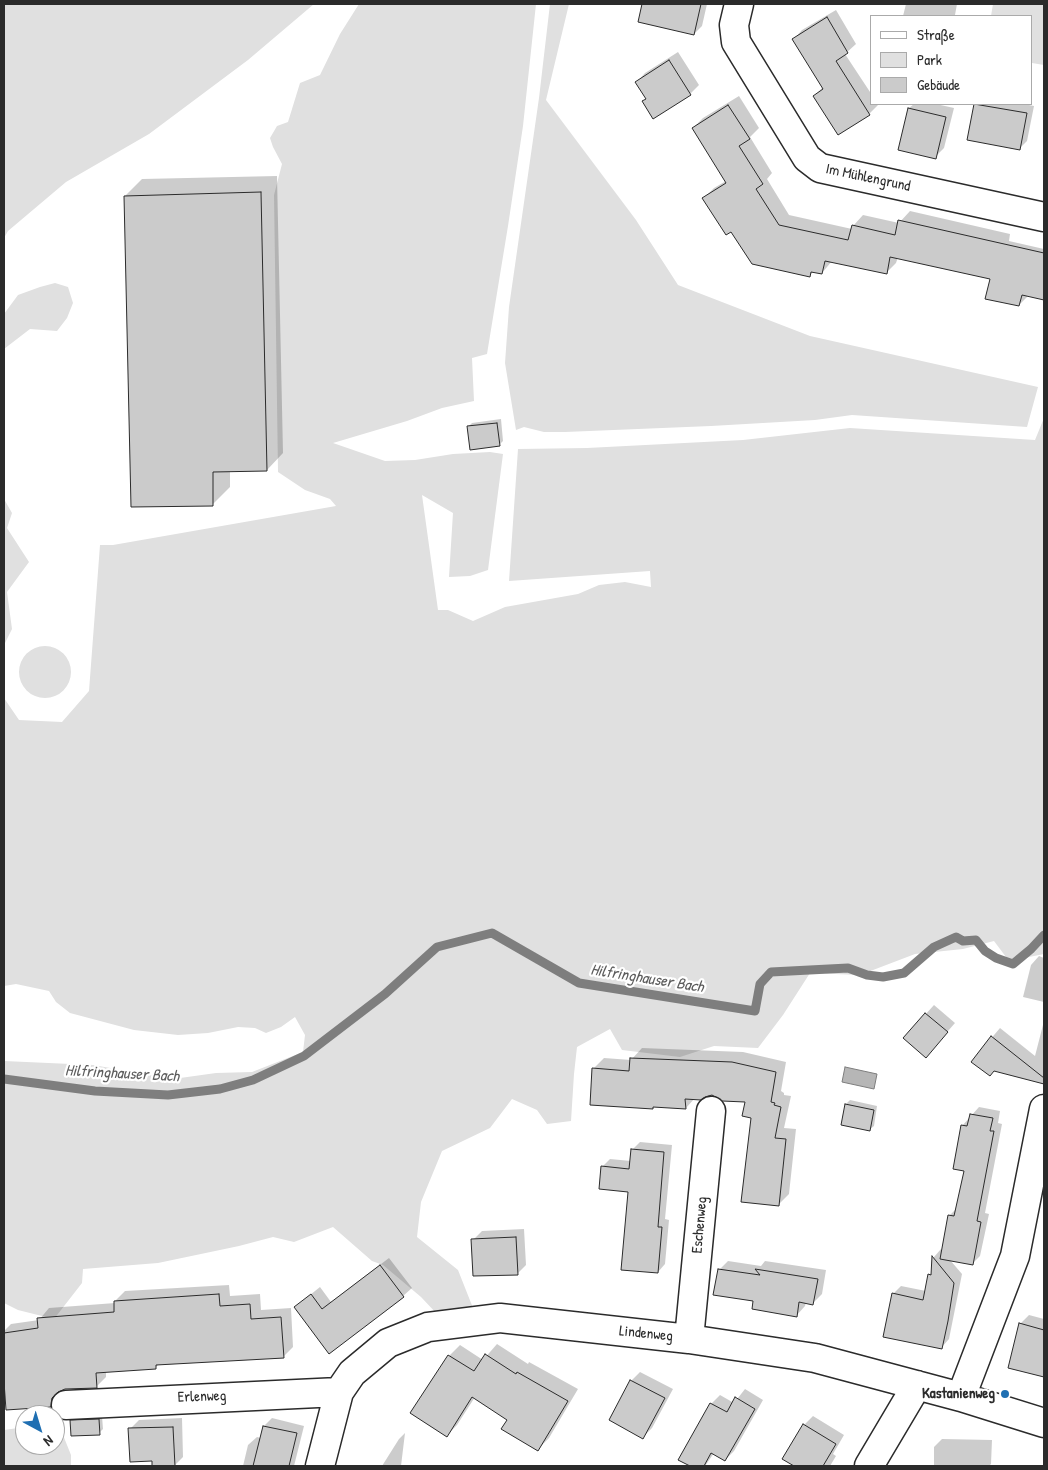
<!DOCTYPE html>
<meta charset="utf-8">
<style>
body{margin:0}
#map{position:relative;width:1048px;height:1470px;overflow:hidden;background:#fff;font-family:"Patrick Hand",sans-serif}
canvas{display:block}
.frame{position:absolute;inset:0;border:5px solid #2b2b2b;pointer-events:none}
.legend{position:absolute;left:870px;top:15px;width:162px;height:90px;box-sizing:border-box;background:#fff;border:1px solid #aaa;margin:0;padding:6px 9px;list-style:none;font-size:15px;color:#2b2b2b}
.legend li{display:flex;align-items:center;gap:10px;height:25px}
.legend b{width:25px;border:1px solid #aaa}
.north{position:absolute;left:15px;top:1405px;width:50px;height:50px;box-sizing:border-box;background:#fff;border:1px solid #aaa;border-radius:50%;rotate:141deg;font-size:14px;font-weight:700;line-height:20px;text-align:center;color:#2b2b2b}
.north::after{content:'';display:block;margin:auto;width:18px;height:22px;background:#1f6fb2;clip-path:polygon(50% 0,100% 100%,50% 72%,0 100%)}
</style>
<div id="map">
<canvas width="1048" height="1470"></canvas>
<div class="frame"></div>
<ul class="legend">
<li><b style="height:6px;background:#fff"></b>Straße</li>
<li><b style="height:14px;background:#e0e0e0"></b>Park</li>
<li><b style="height:14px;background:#cbcbcb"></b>Gebäude</li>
</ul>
<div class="north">N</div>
</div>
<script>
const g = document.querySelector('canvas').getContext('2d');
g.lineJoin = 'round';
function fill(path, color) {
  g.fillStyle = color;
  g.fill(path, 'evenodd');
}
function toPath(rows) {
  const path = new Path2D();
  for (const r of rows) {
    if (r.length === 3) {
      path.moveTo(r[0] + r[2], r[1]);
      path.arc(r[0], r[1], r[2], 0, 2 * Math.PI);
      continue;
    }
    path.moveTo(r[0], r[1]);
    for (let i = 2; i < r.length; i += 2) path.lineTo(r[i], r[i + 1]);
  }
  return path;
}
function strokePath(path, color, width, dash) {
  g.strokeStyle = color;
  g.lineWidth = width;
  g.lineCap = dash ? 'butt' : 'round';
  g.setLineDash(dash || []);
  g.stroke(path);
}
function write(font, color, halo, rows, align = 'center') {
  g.font = font + ' "Patrick Hand",sans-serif';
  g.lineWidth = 4.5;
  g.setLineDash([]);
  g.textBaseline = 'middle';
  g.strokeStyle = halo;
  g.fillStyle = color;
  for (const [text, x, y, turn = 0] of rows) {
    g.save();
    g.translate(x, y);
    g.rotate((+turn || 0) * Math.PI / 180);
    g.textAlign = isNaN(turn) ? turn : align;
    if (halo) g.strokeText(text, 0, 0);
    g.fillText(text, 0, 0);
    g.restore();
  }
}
const green = toPath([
 [4,4,314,4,248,60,149,134,66,182,8,231,4,238],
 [359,4,536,4,523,126,508,226,487,354,472,358,474,401,442,408,407,421,333,443,385,461,415,460,453,454,490,452,503,454,488,570,470,576,449,577,453,513,422,495,438,610,448,610,473,621,505,607,578,594,599,585,625,582,651,587,650,571,509,581,518,449,587,448,743,440,850,428,1035,440,1044,418,1044,954,1009,961,994,941,963,949,915,954,860,975,810,973,783,1015,758,1048,714,1046,680,1057,622,1050,610,1029,577,1047,574,1074,571,1121,547,1124,537,1110,512,1099,490,1128,442,1151,421,1202,417,1237,458,1270,473,1308,437,1314,421,1297,383,1265,372,1261,333,1227,294,1242,273,1237,239,1246,158,1263,83,1269,82,1283,54,1319,18,1310,4,1303,4,1061,93,1065,173,1079,216,1073,252,1072,303,1052,305,1035,295,1017,281,1027,266,1033,255,1028,238,1027,208,1033,178,1035,134,1030,70,1013,56,1002,49,991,16,984,4,986,4,698,19,720,62,722,89,691,100,545,113,545,336,506,330,499,305,490,278,472,274,195,282,164,273,147,270,138,277,126,288,122,300,83,320,75,340,34],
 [550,4,569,4,546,100,636,220,678,285,810,336,1038,387,1027,427,852,415,815,420,711,426,565,432,544,432,524,427,516,430,505,363,509,307,539,98],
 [993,4,1044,4,1044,65,1032,63,1032,16,991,16],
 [55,283,68,287,73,303,67,318,57,331,30,329,4,349,4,314,18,295,40,287],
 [4,499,12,513,7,528,29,562,7,592,12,629,4,645],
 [45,672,26],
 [25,1427,25,1445,55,1445,55,1432,63,1435,71,1455,71,1466,4,1466,4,1430]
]);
const water = toPath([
 [845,1067,877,1074,874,1089,842,1082,845,1067]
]);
const shadow = toPath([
 [644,4,707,4,702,26,694,34,640,22],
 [906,4,957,4,955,15,961,16,903,16],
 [836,10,856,44,845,54,872,95,872,104,878,105,869,114,838,134,814,96,823,87,794,39,802,30],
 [678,52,699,85,690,94,647,98,637,82,645,73],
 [739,96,759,128,750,137,772,173,767,179,789,215,852,229,853,226,863,215,899,223,910,211,1010,234,1009,241,1044,249,1044,298,1029,295,1019,305,991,278,898,257,896,263,886,273,832,261,822,273,814,271,810,275,732,230,704,198,714,188,726,181,693,128,703,118],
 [914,104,936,104,954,108,944,148,935,157,909,108],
 [976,104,1024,104,1034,106,1027,141,1019,149,969,139],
 [277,176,283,453,267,470,230,471,230,487,213,504,125,196,142,179],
 [501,419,503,441,499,445,468,427,472,423],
 [1039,956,1044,958,1044,1002,1023,997,1031,965],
 [934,1005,955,1023,934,1047,904,1038],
 [1044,1021,1044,1083,994,1070,972,1061,1000,1028,1035,1056],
 [642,1048,743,1052,786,1062,781,1091,784,1093,784,1095,791,1096,784,1128,796,1129,789,1194,778,1205,746,1101,712,1094,695,1098,686,1108,655,1106,653,1108,593,1069,604,1058,631,1060],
 [850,1100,877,1106,874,1126,869,1130,846,1104],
 [979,1107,1000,1111,998,1123,1002,1124,985,1213,989,1214,980,1256,972,1264,950,1260,962,1274,949,1339,941,1348,893,1294,901,1286,926,1291,929,1275,933,1272,934,1257,941,1249,942,1251,949,1216,957,1208,965,1170,962,1126],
 [640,1142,672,1145,665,1219,669,1220,665,1264,658,1272,629,1191,602,1167,610,1159,631,1161,632,1150],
 [524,1229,526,1265,517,1274,473,1240,482,1231],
 [389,1258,412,1288,403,1296,329,1352,295,1307,320,1287,331,1302],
 [728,1261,761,1266,765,1261,826,1270,822,1294,813,1303,806,1302,805,1306,797,1315,754,1300,719,1270],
 [229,1285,230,1296,260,1294,261,1310,291,1308,293,1347,283,1357,159,1364,155,1368,106,1371,106,1377,96,1387,61,1389,60,1395,50,1406,7,1409,4,1367,4,1331,11,1324,39,1320,49,1308,115,1303,115,1301,125,1291],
 [1029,1315,1044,1319,1044,1376,1009,1367,1020,1324],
 [497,1344,528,1364,529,1362,578,1389,549,1438,538,1449,509,1420,475,1397,457,1425,446,1436,449,1356,460,1345,483,1360],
 [640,1372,673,1389,652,1428,643,1437,611,1420,631,1381],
 [745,1389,763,1400,734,1451,725,1460,714,1453,705,1466,693,1466,680,1459,711,1404,720,1395,734,1403],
 [102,1416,103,1429,99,1433,72,1421,76,1417],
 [813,1416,844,1435,833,1454,836,1456,830,1466,796,1466,784,1459,804,1425],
 [182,1418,183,1457,174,1466,153,1466,153,1460,130,1429,139,1420],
 [272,1418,304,1426,294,1466,243,1466,248,1445,257,1437,261,1438,264,1426],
 [405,1433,401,1466,382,1466,399,1439],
 [942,1439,992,1440,991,1464,989,1466,934,1466,934,1447]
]);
const stream = toPath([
 [4,1079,95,1091,168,1095,220,1089,253,1080,304,1056,385,994,437,947,492,933,579,983,755,1011,760,984,771,972,848,968,867,975,883,977,904,973,934,947,956,937,963,941,976,940,985,951,996,958,1013,964,1031,949,1044,935]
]);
const building = toPath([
 [642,4,701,4,694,35,638,22,642,4],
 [827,17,848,53,836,61,870,115,838,135,813,96,823,89,792,39,827,17],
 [669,60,691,95,653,119,642,101,646,99,635,82,669,60],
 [974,104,1027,113,1020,150,967,140,974,104],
 [728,105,750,139,739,146,763,184,756,189,779,225,848,240,852,225,895,235,898,220,1044,253,1044,300,1022,295,1019,306,985,299,990,279,890,257,887,274,825,261,822,274,811,272,810,277,752,264,731,232,726,235,702,198,726,183,692,128,728,105],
 [908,108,946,117,936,159,898,150,908,108],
 [261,192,267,471,213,472,213,506,131,507,124,196,261,192],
 [497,423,500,446,470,450,467,426,497,423],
 [925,1013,948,1032,926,1058,903,1038,925,1013],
 [991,1036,1044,1078,1044,1084,994,1071,990,1076,971,1062,991,1036],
 [630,1058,732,1062,776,1072,771,1102,775,1103,774,1105,781,1107,775,1138,786,1139,779,1206,741,1202,751,1118,742,1116,745,1102,722,1101,712,1095,705,1097,701,1100,685,1099,686,1109,653,1107,653,1109,590,1105,592,1068,629,1071,630,1058],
 [845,1104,874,1110,870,1131,841,1125,845,1104],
 [970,1114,993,1118,990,1131,994,1131,977,1221,981,1222,973,1265,940,1259,948,1215,954,1216,964,1171,953,1169,961,1125,967,1126,970,1114],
 [631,1149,664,1152,658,1227,662,1227,658,1273,621,1270,628,1192,599,1189,601,1166,629,1169,631,1149],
 [516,1237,518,1275,473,1276,471,1239,516,1237],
 [932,1256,954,1283,948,1321,942,1349,883,1337,892,1293,923,1300,928,1274,931,1275,932,1256],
 [380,1265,404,1297,329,1354,294,1307,311,1294,322,1309,380,1265],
 [718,1269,760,1275,755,1269,818,1279,813,1305,799,1302,797,1317,752,1309,753,1301,713,1295,718,1269],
 [219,1294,220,1306,250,1304,251,1319,281,1317,284,1358,156,1365,156,1369,96,1373,97,1388,65,1389,58,1392,52,1398,51,1407,6,1410,4,1382,4,1333,38,1328,37,1318,114,1312,114,1301,219,1294],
 [1019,1323,1044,1330,1044,1377,1008,1368,1019,1323],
 [485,1354,516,1374,517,1372,568,1401,538,1451,501,1429,507,1420,472,1397,447,1437,410,1413,448,1355,474,1371,485,1354],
 [630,1380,665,1398,643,1439,609,1420,630,1380],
 [735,1397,755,1409,725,1461,711,1453,704,1466,690,1466,678,1460,710,1403,727,1412,735,1397],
 [99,1419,100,1435,71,1436,70,1420,99,1419],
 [803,1424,836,1444,823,1466,794,1466,782,1459,803,1424],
 [263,1426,297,1433,289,1466,253,1466,263,1426],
 [173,1427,175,1466,152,1466,152,1461,130,1462,128,1428,173,1427]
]);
const street = toPath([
 [739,4,734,25,736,42,807,158,820,168,1044,217],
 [689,1339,711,1111],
 [961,1397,1015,1256,1044,1109],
 [66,1405,339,1392],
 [320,1466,339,1392,352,1373,388,1343,428,1327,500,1318,689,1339,815,1358,961,1397,1044,1423],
 [869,1466,917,1385]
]);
const markers = [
 [1005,1394,5,"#1f6fb2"]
];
const streetNames = [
 ["Im Mühlengrund",868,178,12],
 ["Eschenweg",700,1225,-85],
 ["Lindenweg",646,1334,6],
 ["Erlenweg",202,1397,-2]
];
const poiNames = [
 ["Kastanienweg",995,1394]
];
const waterNames = [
 ["Hilfringhauser Bach",647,979,9],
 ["Hilfringhauser Bach",122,1074,3]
];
fill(green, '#e0e0e0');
fill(water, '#b6b6b6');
strokePath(water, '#7e7e7e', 1);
fill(shadow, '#0003');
strokePath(stream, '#7e7e7e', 9);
fill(building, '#cbcbcb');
strokePath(building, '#2b2b2b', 1);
strokePath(street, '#2b2b2b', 31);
strokePath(street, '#fff', 28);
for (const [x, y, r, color] of markers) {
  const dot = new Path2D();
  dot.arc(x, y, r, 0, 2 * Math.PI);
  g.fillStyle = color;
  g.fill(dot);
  strokePath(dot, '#fff', 2);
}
write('15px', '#2b2b2b', '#fff', streetNames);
write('bold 15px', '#2b2b2b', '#fff', poiNames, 'right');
write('italic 16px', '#5c5c5c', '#fff', waterNames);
</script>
